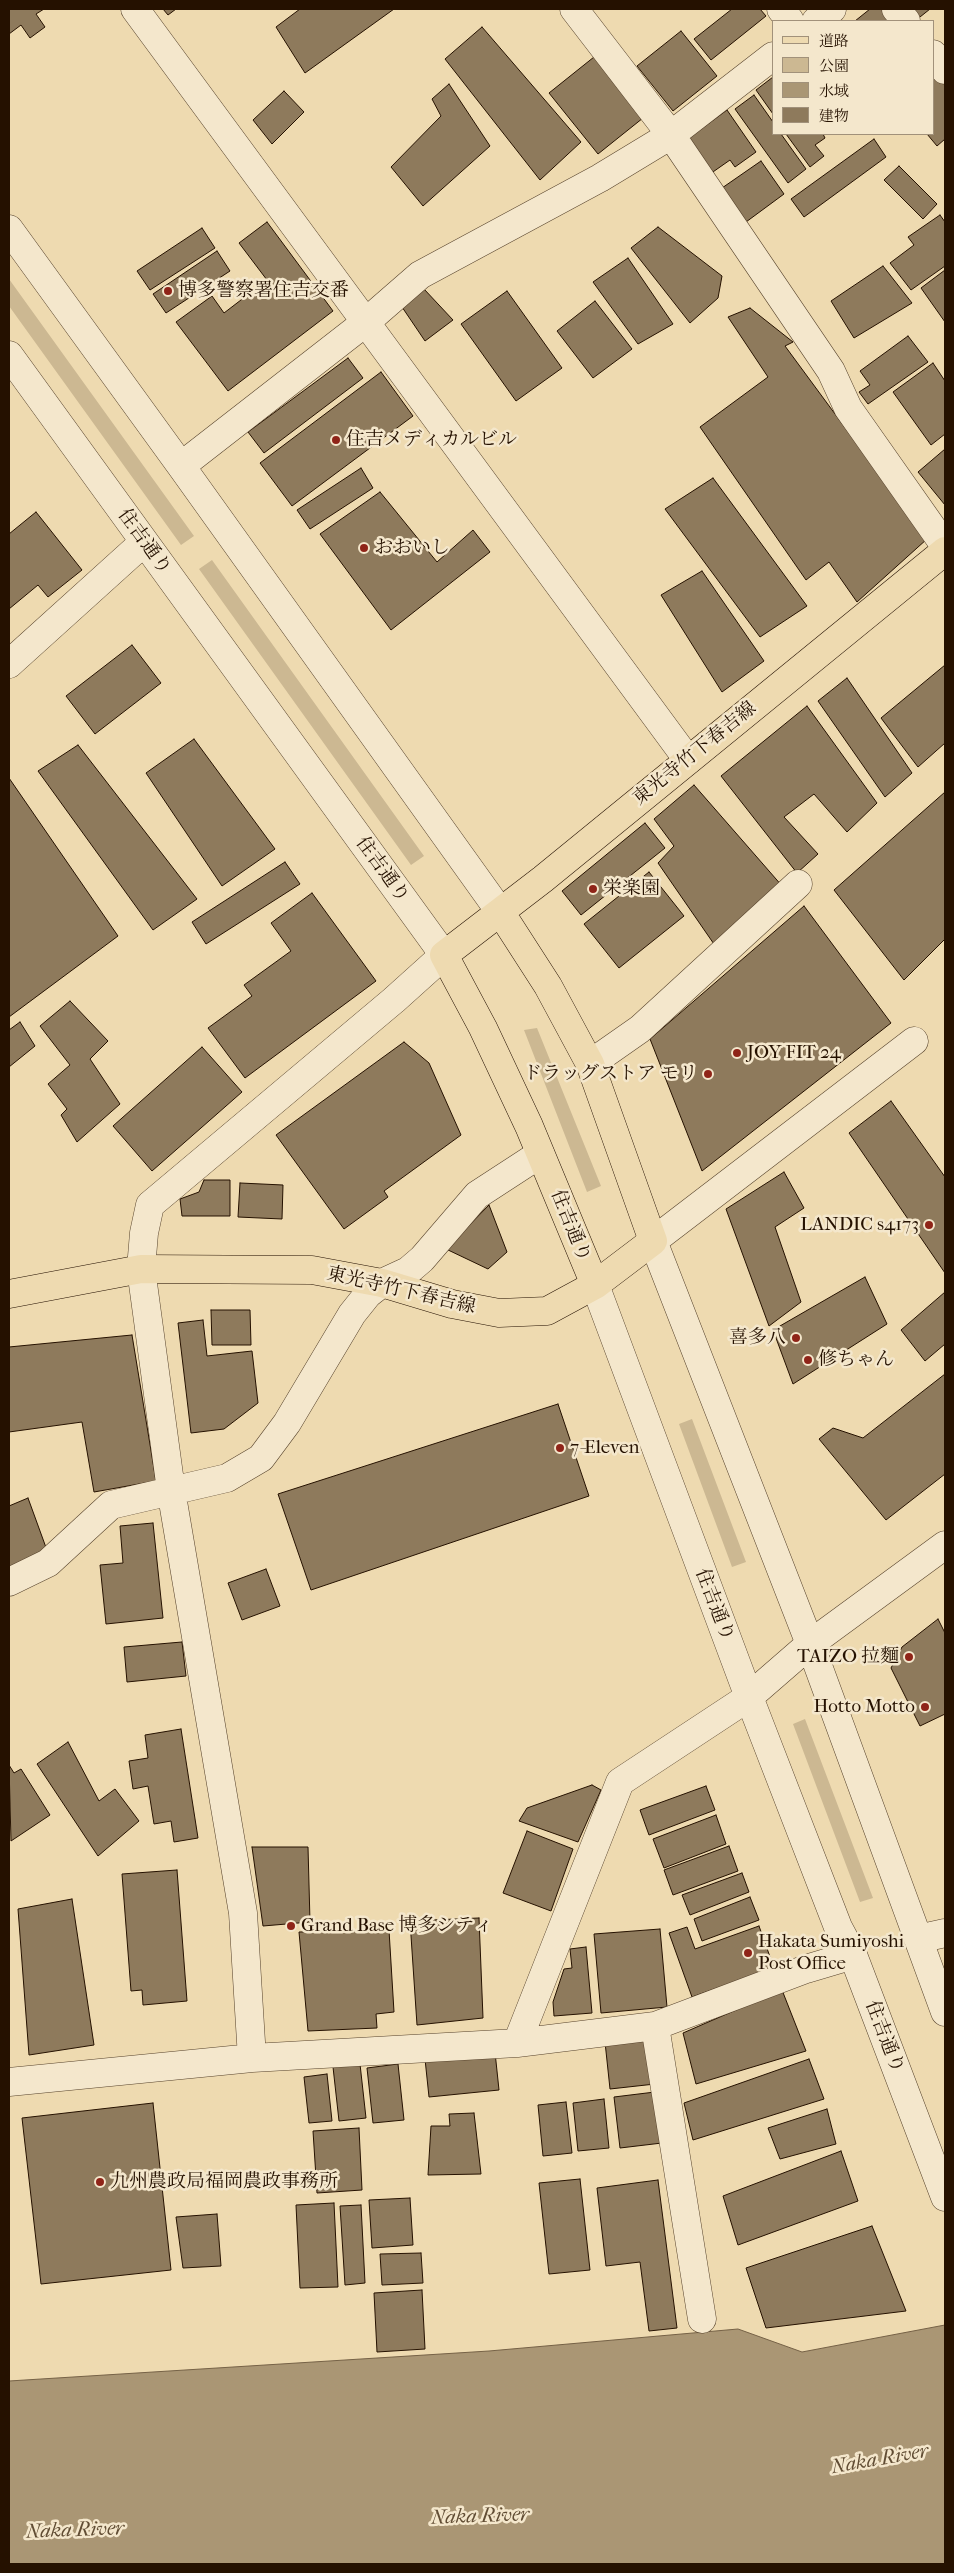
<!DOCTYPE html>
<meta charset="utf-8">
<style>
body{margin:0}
#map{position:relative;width:954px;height:2573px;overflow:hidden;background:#eedab0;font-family:"IM FELL French Canon","Noto Serif JP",serif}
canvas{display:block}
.frame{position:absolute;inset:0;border:10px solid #251100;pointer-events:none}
.legend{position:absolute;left:772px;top:20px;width:162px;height:115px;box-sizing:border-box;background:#f4e7cc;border:1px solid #a1917a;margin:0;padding:6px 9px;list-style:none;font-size:15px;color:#251100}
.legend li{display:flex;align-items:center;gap:10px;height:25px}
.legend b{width:25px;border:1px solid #a1917a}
</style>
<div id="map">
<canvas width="954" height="2573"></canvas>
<div class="frame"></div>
<ul class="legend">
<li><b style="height:6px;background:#eedab0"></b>道路</li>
<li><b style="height:14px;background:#ccb892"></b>公園</li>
<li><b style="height:14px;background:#aa9674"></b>水域</li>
<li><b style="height:14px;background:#8e7a5c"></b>建物</li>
</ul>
</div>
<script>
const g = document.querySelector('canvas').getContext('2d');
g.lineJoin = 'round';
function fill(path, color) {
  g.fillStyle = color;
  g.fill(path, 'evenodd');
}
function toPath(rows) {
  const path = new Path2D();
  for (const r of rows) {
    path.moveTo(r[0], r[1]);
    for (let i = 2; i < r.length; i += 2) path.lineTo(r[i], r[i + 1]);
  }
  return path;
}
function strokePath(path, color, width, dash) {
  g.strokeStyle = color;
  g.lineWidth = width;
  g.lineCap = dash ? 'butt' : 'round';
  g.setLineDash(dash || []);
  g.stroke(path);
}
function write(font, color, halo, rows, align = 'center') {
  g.font = font + ' "IM FELL French Canon","Noto Serif JP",serif';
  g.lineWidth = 5;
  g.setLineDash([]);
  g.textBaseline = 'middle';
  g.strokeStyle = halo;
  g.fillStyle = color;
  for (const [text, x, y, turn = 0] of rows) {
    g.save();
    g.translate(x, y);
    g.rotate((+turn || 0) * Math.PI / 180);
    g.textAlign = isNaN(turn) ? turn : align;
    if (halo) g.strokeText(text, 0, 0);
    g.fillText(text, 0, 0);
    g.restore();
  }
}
const green = toPath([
 [9,279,194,536,181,545,9,306],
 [212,560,424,856,411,865,199,569],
 [537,1028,601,1186,587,1192,524,1030],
 [692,1419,746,1562,732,1567,679,1424],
 [805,1719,873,1898,860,1902,793,1724]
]);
const water = toPath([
 [945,2325,945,2564,9,2564,9,2381,489,2351,738,2329,802,2352,945,2325]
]);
const building = toPath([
 [9,9,44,9,36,14,45,27,30,38,21,25,9,34,9,9],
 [163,9,176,9,168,15,163,9],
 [300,9,394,9,305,73,276,27,300,9],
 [732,9,760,9,766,16,711,60,694,39,732,9],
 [870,9,887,9,898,21,855,21,870,9],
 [905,9,930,9,915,21,905,9],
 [482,27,581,142,540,180,445,59,482,27],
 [681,31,717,76,673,111,637,66,681,31],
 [594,57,643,118,598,154,549,93,594,57],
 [933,62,945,77,945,139,937,146,927,134,933,134,933,62],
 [773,77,773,114,756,90,773,77],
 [449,84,490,146,423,206,391,167,441,116,432,99,449,84],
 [284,91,304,112,272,144,253,120,284,91],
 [754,95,773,122,773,134,781,134,806,169,788,183,735,109,754,95],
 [727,110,756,152,735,167,730,160,710,174,686,140,727,110],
 [786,134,823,134,825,138,815,145,824,156,810,167,786,134],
 [874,139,886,157,804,217,791,199,874,139],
 [761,161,784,194,746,222,722,188,761,161],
 [899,166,937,204,923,219,884,180,899,166],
 [940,215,945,222,945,266,911,290,890,263,914,245,908,237,940,215],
 [267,222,333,311,228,391,176,322,212,296,224,313,267,280,239,243,267,222],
 [658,227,722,276,718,298,690,323,631,248,658,227],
 [202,228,215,248,150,290,137,271,202,228],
 [217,251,230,271,166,313,153,294,217,251],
 [628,258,673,324,638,344,593,282,628,258],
 [883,266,912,303,854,338,831,301,883,266],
 [945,270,945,322,921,288,945,270],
 [424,289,453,320,425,341,402,307,424,289],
 [507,291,562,368,516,401,461,324,507,291],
 [595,301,632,349,593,378,557,331,595,301],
 [750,308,793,342,785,346,927,539,857,602,829,562,806,580,700,427,768,377,728,317,750,308],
 [908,336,928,362,868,404,859,392,870,385,860,371,908,336],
 [348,358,363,378,264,453,248,432,348,358],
 [933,363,945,381,945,434,931,445,893,392,933,363],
 [381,372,413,416,292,506,260,463,381,372],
 [945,449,945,505,918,472,945,449],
 [361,468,373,488,310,529,297,510,361,468],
 [713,478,807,606,760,637,665,509,713,478],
 [380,492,437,562,473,530,490,552,391,630,320,534,380,492],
 [36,512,82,570,48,597,38,585,9,609,9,534,36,512],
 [702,571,764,661,722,692,661,595,702,571],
 [132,645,161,683,95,734,66,696,132,645],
 [945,665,945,743,918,767,881,718,945,665],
 [847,678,912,773,885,797,818,701,847,678],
 [807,706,877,803,847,832,814,794,784,817,818,854,797,873,721,776,807,706],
 [194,739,275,849,222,886,146,773,194,739],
 [78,745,197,899,153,930,38,771,78,745],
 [9,778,118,936,9,1017,9,778],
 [694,785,783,887,716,947,658,863,674,846,654,819,694,785],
 [945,792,945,939,904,980,834,890,945,792],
 [645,823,665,848,581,915,562,891,645,823],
 [285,862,300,884,206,944,192,922,285,862],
 [649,872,684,916,619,968,584,924,649,872],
 [312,893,376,981,245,1078,208,1028,252,996,244,985,291,951,271,923,312,893],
 [804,906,891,1023,702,1171,650,1039,804,906],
 [70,1001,108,1041,90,1059,120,1104,77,1142,61,1115,67,1109,48,1084,70,1065,40,1026,70,1001],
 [20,1022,35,1046,9,1067,9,1030,20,1022],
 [404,1042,429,1063,461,1135,384,1191,388,1197,344,1229,276,1135,404,1042],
 [202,1047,242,1092,152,1171,113,1126,202,1047],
 [891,1101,945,1177,945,1273,849,1133,891,1101],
 [784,1172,804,1208,775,1227,801,1302,769,1326,726,1209,784,1172],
 [204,1180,230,1180,230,1216,182,1216,180,1199,199,1192,204,1180],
 [240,1183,283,1185,282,1219,238,1217,240,1183],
 [489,1205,507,1252,488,1269,446,1249,489,1205],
 [865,1277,887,1324,793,1384,773,1330,865,1277],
 [945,1292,945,1344,925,1361,901,1330,945,1292],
 [211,1310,250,1310,251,1345,212,1345,211,1310],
 [203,1320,207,1356,252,1351,258,1403,224,1429,191,1433,178,1323,203,1320],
 [132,1335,156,1481,94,1492,82,1422,9,1432,9,1347,132,1335],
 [945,1374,945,1474,886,1520,819,1439,833,1428,863,1438,945,1374],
 [558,1404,589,1496,311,1590,278,1494,558,1404],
 [28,1498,48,1553,9,1570,9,1506,28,1498],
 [153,1523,163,1618,106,1624,100,1565,123,1563,120,1526,153,1523],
 [266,1569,280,1606,242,1620,228,1583,266,1569],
 [938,1619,945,1633,945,1714,920,1726,891,1668,902,1647,938,1619],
 [182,1642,186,1676,127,1682,124,1647,182,1642],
 [181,1729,198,1838,174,1842,171,1821,154,1824,148,1786,133,1789,129,1761,148,1758,145,1735,181,1729],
 [68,1742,99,1801,115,1789,139,1821,98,1856,37,1764,68,1742],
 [9,1765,14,1773,21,1769,50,1815,11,1841,9,1765],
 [592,1785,601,1790,578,1842,519,1821,527,1808,592,1785],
 [706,1786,715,1810,649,1835,640,1810,706,1786],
 [716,1815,726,1844,664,1868,653,1839,716,1815],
 [527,1831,573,1849,551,1911,503,1893,527,1831],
 [729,1846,738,1871,673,1895,664,1870,729,1846],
 [252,1847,308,1847,310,1922,263,1926,252,1847],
 [177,1870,187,2001,143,2005,142,1990,131,1991,122,1874,177,1870],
 [742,1873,749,1892,690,1915,682,1895,742,1873],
 [750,1897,759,1920,702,1941,694,1919,750,1897],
 [72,1899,94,2045,29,2055,18,1909,72,1899],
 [479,1918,483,2018,417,2025,410,1921,479,1918],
 [759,1926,774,1968,692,1997,669,1933,687,1927,695,1949,759,1926],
 [660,1929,667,2007,601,2013,594,1934,660,1929],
 [389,1930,394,2012,376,2014,377,2028,308,2031,299,1932,389,1930],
 [586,1947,592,2013,554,2016,553,2002,564,1969,572,1968,570,1949,586,1947],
 [782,1990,806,2051,696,2084,683,2033,782,1990],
 [642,2037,651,2046,655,2084,610,2089,605,2042,642,2037],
 [495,2052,499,2090,429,2097,425,2059,495,2052],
 [809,2059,824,2099,693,2140,684,2103,809,2059],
 [360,2064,366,2118,339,2121,333,2067,360,2064],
 [398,2064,404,2120,373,2123,367,2068,398,2064],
 [327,2074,332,2121,309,2123,304,2077,327,2074],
 [655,2092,662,2143,620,2148,614,2097,655,2092],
 [604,2099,609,2148,578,2151,573,2103,604,2099],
 [566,2102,572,2153,543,2156,538,2105,566,2102],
 [153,2103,171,2270,41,2284,22,2118,153,2103],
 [827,2109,836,2144,780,2159,768,2128,827,2109],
 [474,2113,481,2174,428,2175,431,2126,450,2126,449,2114,474,2113],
 [359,2128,362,2190,317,2193,313,2131,359,2128],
 [841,2151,858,2201,738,2245,723,2196,841,2151],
 [580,2179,590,2270,549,2274,539,2183,580,2179],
 [658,2180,677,2328,649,2331,640,2262,606,2266,597,2188,658,2180],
 [410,2198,413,2245,372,2248,369,2200,410,2198],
 [334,2203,338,2287,300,2288,296,2205,334,2203],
 [361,2205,365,2283,345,2285,340,2206,361,2205],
 [217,2214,221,2266,183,2268,176,2217,217,2214],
 [872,2226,906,2311,766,2328,746,2268,872,2226],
 [421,2253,423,2283,382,2285,380,2254,421,2253],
 [422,2290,425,2349,377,2352,374,2293,422,2290]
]);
const minor = toPath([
 [135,9,688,760],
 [574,9,671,135,831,371,848,408,945,546],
 [781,9,790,21],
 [896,9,906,21],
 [816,21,832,9],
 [933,54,945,70],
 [9,229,181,466,501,913],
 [9,355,444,955,394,1000,150,1205,144,1233,141,1269,171,1490,243,1913,252,2058],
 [181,466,366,322,420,275,600,178,671,135,773,56],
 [9,664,144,542],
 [914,1041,653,1241,810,1644,945,2012],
 [590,1064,640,1029,798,884],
 [595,1285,749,1697,838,1927,853,1955,945,2197],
 [9,1582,48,1563,111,1505,227,1478,261,1458,287,1423,352,1314,368,1294,382,1283,408,1271,422,1259,477,1195,540,1154],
 [918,1939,945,1933],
 [655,2026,702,2319],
 [517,2043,620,1782,749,1697,810,1644,945,1545],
 [9,2082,252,2058,517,2043,655,2026,806,1969,853,1955]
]);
const major = toPath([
 [595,1285,529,1126,483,1028,444,955,543,879,945,551],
 [9,1294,141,1269,312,1270,382,1283,452,1304,499,1313,547,1311,595,1285,653,1241,590,1064,548,986,501,913]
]);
const markers = [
 [168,291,5,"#8f2418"],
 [336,440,5,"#8f2418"],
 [364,548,5,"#8f2418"],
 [593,889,5,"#8f2418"],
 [737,1053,5,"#8f2418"],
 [708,1074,5,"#8f2418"],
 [929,1225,5,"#8f2418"],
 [796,1338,5,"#8f2418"],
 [808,1360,5,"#8f2418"],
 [560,1448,5,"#8f2418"],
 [909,1657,5,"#8f2418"],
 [925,1707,5,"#8f2418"],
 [291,1926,5,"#8f2418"],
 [748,1953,5,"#8f2418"],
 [100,2182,5,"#8f2418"]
];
const poiNames = [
 ["博多警察署住吉交番",178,291],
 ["住吉メディカルビル",346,440],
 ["おおいし",374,548],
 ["栄楽園",603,889],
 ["JOY FIT 24",747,1053],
 ["ドラッグストア モリ",698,1074,"right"],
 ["LANDIC s4173",919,1225,"right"],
 ["喜多八",786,1338,"right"],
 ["修ちゃん",818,1360],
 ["7-Eleven",570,1448],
 ["TAIZO 拉麵",899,1657,"right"],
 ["Hotto Motto",915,1707,"right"],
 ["Grand Base 博多シティ",301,1926],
 ["Hakata Sumiyoshi",758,1942],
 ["Post Office",758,1964],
 ["九州農政局福岡農政事務所",110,2182]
];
const streetNames = [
 ["住吉通り",144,542,54],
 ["東光寺竹下春吉線",695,754,-39],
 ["住吉通り",382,870,54],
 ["住吉通り",570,1226,68],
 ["東光寺竹下春吉線",401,1291,13],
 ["住吉通り",714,1605,69],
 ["住吉通り",884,2037,69]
];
const waterNames = [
 ["Naka River",880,2460,-10],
 ["Naka River",480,2517,-2],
 ["Naka River",75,2531,-2]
];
fill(green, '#ccb892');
fill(water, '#aa9674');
strokePath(water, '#756146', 1);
fill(building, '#8e7a5c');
strokePath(building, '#251100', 1);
strokePath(minor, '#57432c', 29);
strokePath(major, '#251100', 29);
strokePath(minor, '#f4e7cc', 28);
strokePath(major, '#eedab0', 28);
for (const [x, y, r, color] of markers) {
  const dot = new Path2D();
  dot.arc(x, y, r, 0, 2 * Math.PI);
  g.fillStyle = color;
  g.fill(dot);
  strokePath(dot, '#f4e7cc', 2);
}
write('19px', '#251100', '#f4e7cc', poiNames, 'left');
write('19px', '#251100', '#f4e7cc', streetNames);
write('italic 20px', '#614d34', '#f4e7cc', waterNames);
</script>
